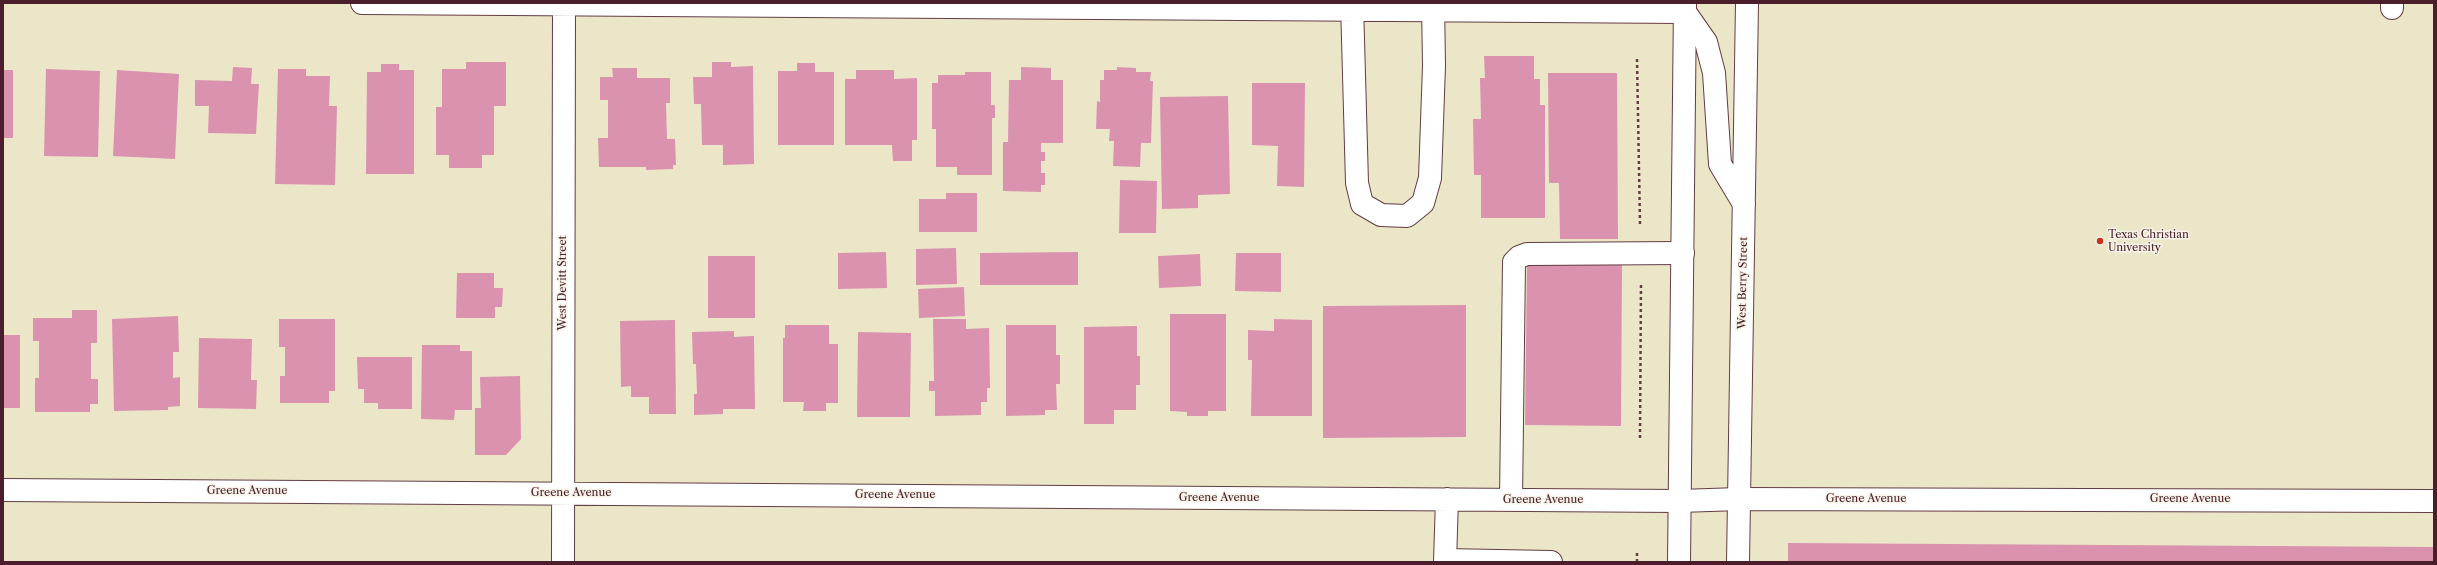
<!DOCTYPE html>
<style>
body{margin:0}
#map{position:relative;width:2437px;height:565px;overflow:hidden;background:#ece6c9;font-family:"Libre Caslon Text",serif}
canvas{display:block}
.frame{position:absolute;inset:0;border:4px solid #4a1f2b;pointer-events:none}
</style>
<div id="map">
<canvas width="2437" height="565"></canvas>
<div class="frame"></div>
</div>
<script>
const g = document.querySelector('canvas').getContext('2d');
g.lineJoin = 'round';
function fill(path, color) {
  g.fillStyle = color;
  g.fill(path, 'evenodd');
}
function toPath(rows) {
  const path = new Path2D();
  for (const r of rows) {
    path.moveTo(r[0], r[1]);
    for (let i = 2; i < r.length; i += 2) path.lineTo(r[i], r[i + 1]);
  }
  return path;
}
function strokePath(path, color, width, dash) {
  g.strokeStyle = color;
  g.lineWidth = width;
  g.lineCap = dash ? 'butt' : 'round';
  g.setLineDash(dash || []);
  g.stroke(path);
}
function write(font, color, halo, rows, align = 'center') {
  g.font = font + ' "Libre Caslon Text",serif';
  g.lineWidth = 3;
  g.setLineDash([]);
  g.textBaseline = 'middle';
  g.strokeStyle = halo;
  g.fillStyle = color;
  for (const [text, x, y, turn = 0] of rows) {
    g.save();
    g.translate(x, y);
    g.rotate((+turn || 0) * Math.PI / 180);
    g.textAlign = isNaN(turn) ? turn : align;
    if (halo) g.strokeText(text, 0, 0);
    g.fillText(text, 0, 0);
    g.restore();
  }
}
const building = toPath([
 [1484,56,1534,56,1534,79,1540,79,1540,105,1545,105,1545,218,1481,218,1481,175,1474,175,1473,119,1481,119,1480,78,1485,78],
 [466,62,506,62,506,106,494,106,494,155,482,155,482,168,449,168,449,155,436,155,436,107,442,107,442,69,466,69],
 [712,62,731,62,731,67,753,66,754,164,723,165,723,145,702,145,701,104,694,104,693,77,712,77],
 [797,63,815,63,815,72,834,72,834,145,778,145,778,71,797,71],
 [381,64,399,64,399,70,414,70,414,174,366,174,367,72,381,72],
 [233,67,252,68,251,84,259,84,256,134,208,133,209,106,195,106,195,80,232,81],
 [1021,67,1051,68,1051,80,1063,80,1063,143,1041,143,1041,152,1045,152,1045,161,1041,161,1041,173,1045,173,1045,185,1041,185,1041,192,1003,191,1003,142,1008,142,1009,80,1021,80],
 [1117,67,1136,68,1136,72,1151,72,1150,81,1153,81,1151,143,1141,143,1140,167,1113,166,1114,141,1109,141,1110,129,1096,129,1097,101,1100,102,1100,80,1104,80,1104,70,1117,70],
 [612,68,637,68,637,78,670,78,670,103,666,103,667,139,675,139,676,165,673,165,673,169,646,170,646,167,599,167,598,138,608,138,608,100,600,100,600,77,613,77],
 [46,69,100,71,98,157,44,156],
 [278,69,306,69,306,76,330,76,329,106,337,106,335,185,275,184],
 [3,70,13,70,13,138,3,138],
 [117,70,179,74,175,159,113,156],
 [856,70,894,70,894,79,917,78,917,140,912,140,912,161,893,161,892,145,845,145,845,79,856,79],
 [965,72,991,72,991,105,995,105,995,118,992,118,992,175,957,175,957,167,936,167,936,129,932,129,932,83,938,83,938,75,965,75],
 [1548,73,1617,73,1618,239,1560,239,1559,183,1549,183],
 [1252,83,1305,83,1304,187,1277,186,1278,146,1252,145],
 [1228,96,1230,194,1198,195,1198,208,1162,209,1160,97],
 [1120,180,1157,181,1156,233,1119,233],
 [946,193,977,193,977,232,919,232,919,199,946,199],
 [956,248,957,284,916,285,916,249],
 [886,252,887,288,838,289,838,253],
 [1078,252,1078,285,980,285,980,253],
 [1236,253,1281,253,1281,292,1235,291],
 [1200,254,1201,286,1159,288,1158,256],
 [708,256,755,256,755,318,708,318],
 [1527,264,1622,265,1621,426,1525,425],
 [457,273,494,273,494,288,503,288,502,307,495,307,495,318,456,318],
 [964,287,965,316,919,318,918,289],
 [1466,305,1466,437,1323,438,1323,306],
 [72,310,97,310,97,343,91,343,91,379,98,379,98,404,90,404,90,412,35,412,35,378,39,378,39,341,33,341,33,318,72,318],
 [1170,314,1226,314,1226,411,1208,411,1208,416,1187,416,1187,412,1170,411],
 [178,316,179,352,173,352,173,378,180,377,180,406,168,407,168,410,114,411,112,319],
 [279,319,335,319,335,391,329,391,329,403,280,403,280,376,285,376,285,347,279,347],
 [933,319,966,319,966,329,989,328,990,388,987,388,987,402,981,402,981,415,935,416,935,391,929,391,929,381,934,381],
 [1274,319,1312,320,1312,416,1251,416,1252,360,1248,360,1248,330,1274,331],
 [675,320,676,414,649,414,649,397,631,397,631,386,621,387,620,321],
 [785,325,829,325,829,344,838,344,838,403,826,403,826,411,803,411,804,402,783,402,783,338,785,338],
 [1006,325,1056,325,1056,355,1060,355,1060,384,1056,384,1057,410,1045,410,1045,415,1006,416],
 [1137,326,1137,356,1140,356,1140,385,1136,385,1136,410,1114,410,1114,424,1084,424,1084,327],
 [734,331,734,337,754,336,755,409,723,409,723,414,694,415,694,394,697,394,696,364,693,364,692,332],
 [858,332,911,333,910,417,857,417],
 [3,335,20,335,20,408,3,408],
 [199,338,252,339,251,380,257,380,256,409,198,408],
 [422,345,460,345,460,351,472,351,472,410,455,410,454,420,421,419],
 [357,357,412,357,412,409,378,409,378,403,364,403,364,389,358,389],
 [520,376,521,439,506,455,475,455,475,408,481,408,480,377],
 [1788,543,2434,547,2434,562,1788,562]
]);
const path = toPath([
 [1637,59,1640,224],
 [1640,438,1641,283],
 [1637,562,1637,553]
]);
const minor = toPath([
 [362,3,1685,12],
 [1352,3,1357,183,1362,204,1381,215,1407,216,1423,203,1430,178,1434,66,1433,3],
 [2392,8,2392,3],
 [3,490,1680,501,1739,499,2434,501],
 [1511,500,1514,262,1519,257,1527,254,1683,253],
 [1445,560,1551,562],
 [563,562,564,3],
 [1445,562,1447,499]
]);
const major = toPath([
 [1685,12,1706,42,1714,73,1720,164,1744,204],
 [1679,562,1685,3],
 [1738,562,1747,3]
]);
const markers = [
 [2100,241,4,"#c8321e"]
];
const poiNames = [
 ["Texas Christian",2108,235],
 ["University",2108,248]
];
const streetNames = [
 ["West Devitt Street",563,283,-90],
 ["West Berry Street",1743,283,-89],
 ["Greene Avenue",247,491],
 ["Greene Avenue",571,493],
 ["Greene Avenue",895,495],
 ["Greene Avenue",1219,498],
 ["Greene Avenue",1866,499],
 ["Greene Avenue",2190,499],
 ["Greene Avenue",1543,500]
];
fill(building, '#db92af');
strokePath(minor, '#623d43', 24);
strokePath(major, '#623d43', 24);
strokePath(path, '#623d43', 2.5, [3, 3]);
strokePath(minor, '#fff', 22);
strokePath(major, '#fff', 22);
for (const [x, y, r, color] of markers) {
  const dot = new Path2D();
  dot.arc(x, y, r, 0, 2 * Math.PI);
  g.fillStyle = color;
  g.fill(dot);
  strokePath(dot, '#f7f3e8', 1.5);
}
write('11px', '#4a1f2b', '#f7f3e8', poiNames, 'left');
write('11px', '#4a1f2b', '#f7f3e8', streetNames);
</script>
